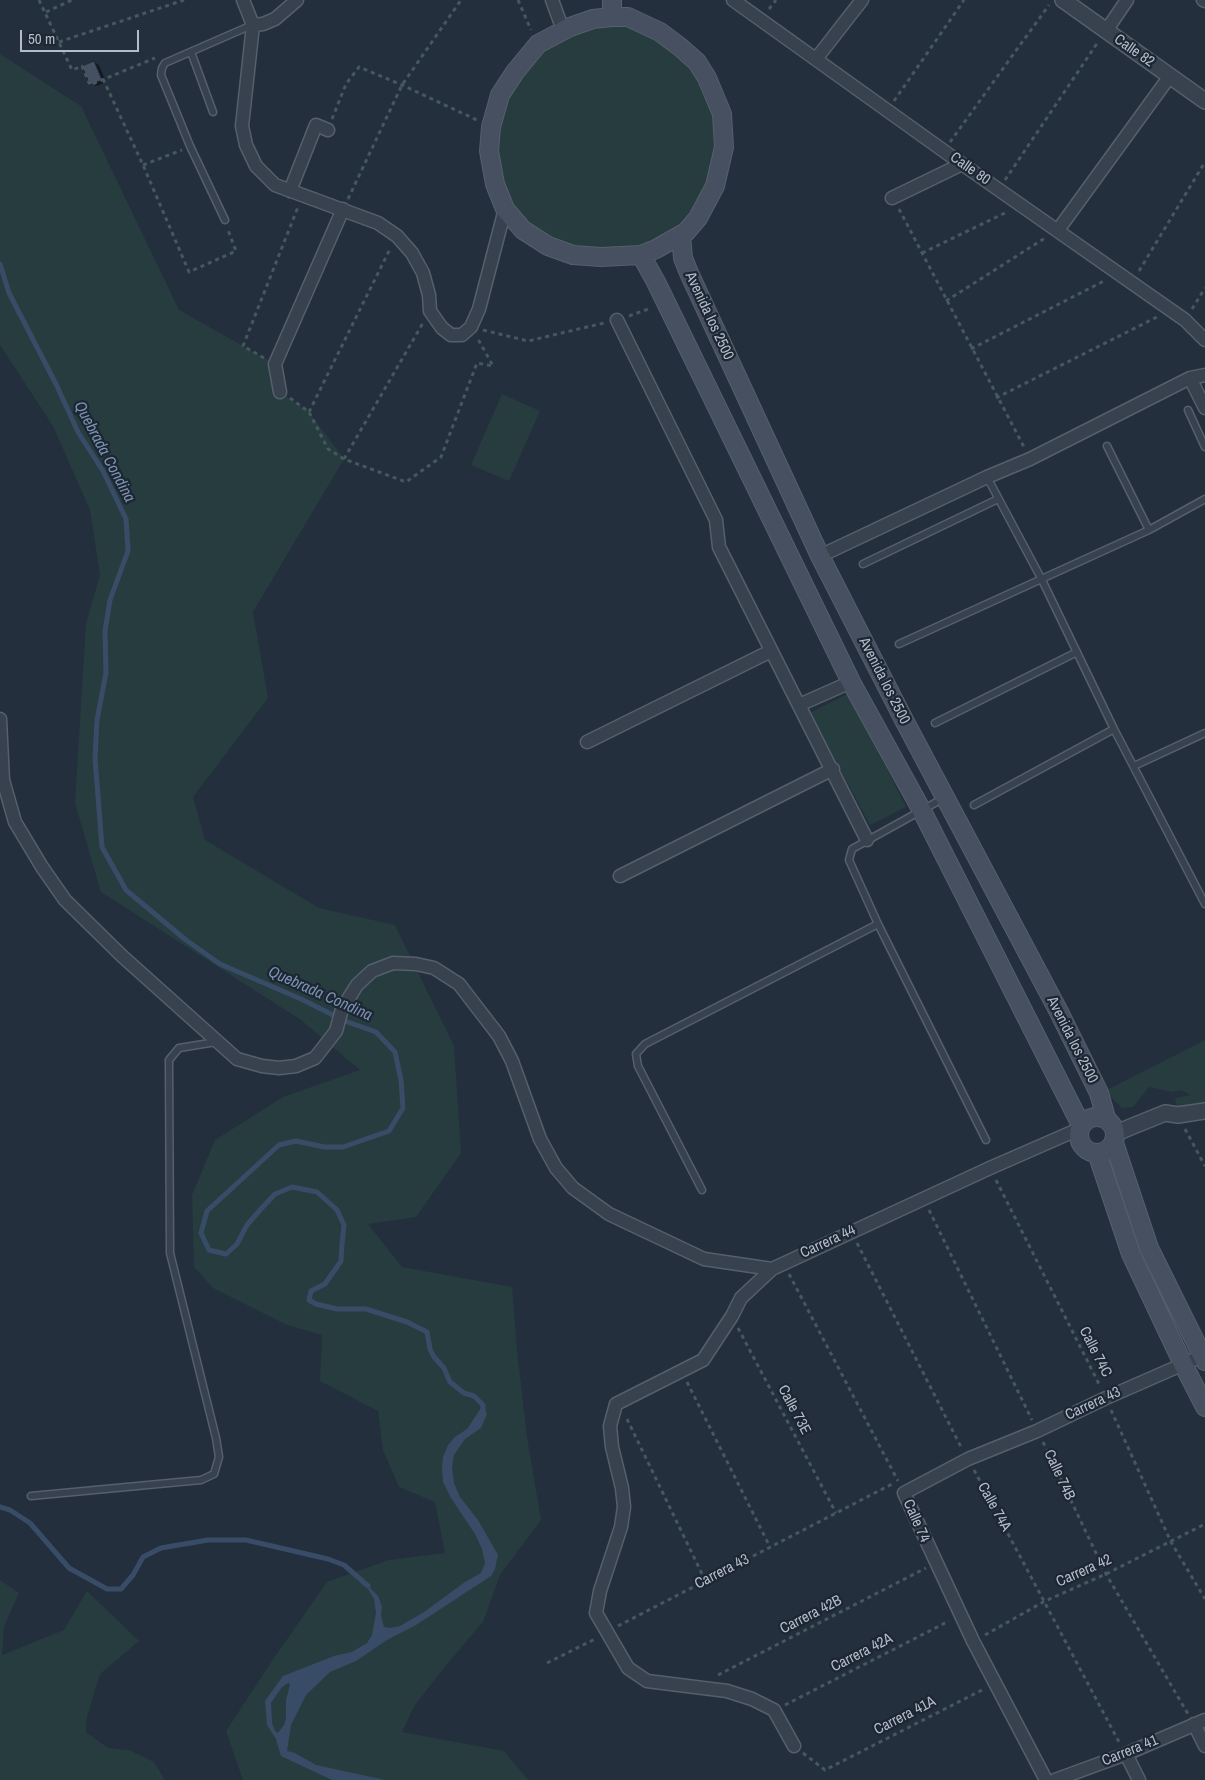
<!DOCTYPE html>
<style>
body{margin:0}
#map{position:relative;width:1205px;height:1780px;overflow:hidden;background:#242f3e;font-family:"Archivo Narrow",sans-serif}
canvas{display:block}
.scale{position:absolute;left:20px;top:30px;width:119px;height:22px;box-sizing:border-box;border:2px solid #b4bcc9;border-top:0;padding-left:6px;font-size:15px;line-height:18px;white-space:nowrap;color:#b4bcc9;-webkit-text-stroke:4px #1d2633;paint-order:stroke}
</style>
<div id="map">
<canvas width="1205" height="1780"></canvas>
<div class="scale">50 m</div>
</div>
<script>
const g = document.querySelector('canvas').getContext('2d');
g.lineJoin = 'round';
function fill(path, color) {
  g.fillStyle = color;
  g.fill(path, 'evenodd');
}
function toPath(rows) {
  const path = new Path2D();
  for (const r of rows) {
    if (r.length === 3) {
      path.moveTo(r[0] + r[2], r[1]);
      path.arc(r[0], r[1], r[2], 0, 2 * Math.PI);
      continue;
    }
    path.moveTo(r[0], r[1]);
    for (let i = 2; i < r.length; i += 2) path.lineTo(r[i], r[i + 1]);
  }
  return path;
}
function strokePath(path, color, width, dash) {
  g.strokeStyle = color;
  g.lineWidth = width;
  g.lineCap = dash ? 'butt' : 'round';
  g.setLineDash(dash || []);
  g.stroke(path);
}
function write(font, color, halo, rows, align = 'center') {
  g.font = font + ' "Archivo Narrow",sans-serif';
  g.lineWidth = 4.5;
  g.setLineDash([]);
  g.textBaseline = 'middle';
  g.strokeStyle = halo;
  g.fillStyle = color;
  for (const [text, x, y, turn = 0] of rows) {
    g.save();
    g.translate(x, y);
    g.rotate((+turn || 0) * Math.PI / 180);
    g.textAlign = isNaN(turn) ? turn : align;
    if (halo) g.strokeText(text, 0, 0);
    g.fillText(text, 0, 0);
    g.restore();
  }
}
const green = toPath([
 [628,17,697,62,724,147,698,218,641,255,548,246,495,184,491,127,538,44],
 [0,54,81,106,179,310,275,364,280,392,309,412,344,459,253,612,268,698,193,797,205,840,319,908,395,925,454,1046,461,1153,416,1217,368,1224,402,1267,512,1287,517,1350,527,1437,541,1520,500,1575,483,1622,443,1669,415,1705,402,1732,504,1751,528,1780,243,1780,226,1731,274,1658,327,1582,389,1560,445,1553,435,1502,399,1487,383,1450,378,1411,320,1381,322,1335,287,1325,213,1288,194,1267,192,1195,215,1140,283,1097,360,1070,301,1020,101,892,75,803,86,624,100,575,90,510,53,426,0,345],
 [502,394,540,411,509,481,471,465],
 [849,693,906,807,870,825,810,713],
 [1205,1040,1205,1111,1178,1115,1175,1098,1191,1095,1180,1090,1172,1092,1149,1087,1133,1107,1122,1108,1105,1091],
 [0,1580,19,1593,4,1626,2,1655,64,1630,87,1591,139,1641,100,1674,87,1717,86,1732,108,1748,129,1750,154,1762,165,1780,0,1780]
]);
const water = toPath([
 [483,1405,487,1414,481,1428,465,1439,454,1455,452,1467,454,1483,460,1497,478,1520,498,1555,495,1569,491,1576,416,1625,387,1640,356,1661,330,1672,306,1695,291,1725,287,1751,295,1753,316,1765,385,1780,332,1780,281,1756,276,1739,267,1725,265,1701,283,1676,334,1656,352,1652,367,1643,372,1635,376,1613,374,1599,364,1582,378,1596,382,1607,381,1616,384,1627,390,1628,400,1626,424,1612,465,1582,481,1573,485,1563,482,1549,475,1534,451,1498,443,1482,442,1469,443,1457,448,1445,455,1437,467,1429],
 [288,1683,290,1684,286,1700,286,1718,284,1725,278,1733,275,1731,272,1723,271,1703,282,1687]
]);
const shadow = toPath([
 [94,62,99,65,106,82,96,86,91,84]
]);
const stream = toPath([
 [0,264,9,293,56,384,78,432,103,471,126,519,128,551,110,600,105,631,106,673,97,720,95,758,102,847,126,890,186,940,220,964,301,999,345,1021,376,1032,395,1052,401,1080,403,1108,389,1131,343,1147,324,1147,296,1141,279,1145,207,1211,201,1233,209,1250,226,1254,237,1244,247,1225,260,1210,275,1194,292,1187,317,1192,337,1210,344,1225,342,1244,341,1261,325,1284,311,1291,309,1300,316,1304,337,1309,366,1309,407,1322,427,1332,430,1349,434,1357,444,1368,450,1382,464,1393,474,1396,483,1405,483,1410],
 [0,1507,10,1510,30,1523,69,1568,107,1589,121,1589,133,1575,143,1557,161,1548,208,1540,246,1540,328,1559,344,1565,368,1586]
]);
const building = toPath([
 [94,61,102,80,90,85,82,66,94,61]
]);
const path = toPath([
 [39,0,72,70,82,66,90,85,155,58],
 [518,0,531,30],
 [769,9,776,0],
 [46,12,72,0],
 [59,42,184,0],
 [103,79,143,165,189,272,236,251,228,230],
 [894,101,964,0],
 [332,119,346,84,359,67,402,85,477,120],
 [950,142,1049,5],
 [143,165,182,150],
 [1005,180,1098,42],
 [348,199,402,85,461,0],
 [899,209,1024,447],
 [922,253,1007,212],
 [1139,271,1205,162],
 [946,301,1045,238],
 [1192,309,1205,288],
 [629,316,651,308],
 [483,330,528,341,604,323],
 [971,349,1106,280],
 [264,358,243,346,298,207],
 [290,398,309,412,328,449,344,459,406,482,441,457,477,363,493,366,478,339],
 [996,398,1157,317],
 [309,412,390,249],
 [344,459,423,323],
 [1185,1129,1205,1166],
 [996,1180,1100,1386],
 [929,1210,1032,1420],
 [857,1243,962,1449],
 [789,1274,898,1481],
 [738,1328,836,1513],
 [687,1382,770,1547],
 [1111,1410,1171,1542,1205,1599],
 [627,1419,705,1580],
 [1043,1442,1106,1574,1188,1714],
 [974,1470,1119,1742],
 [618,1626,894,1483],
 [985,1635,1045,1601,1106,1574,1205,1524],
 [547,1663,595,1639],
 [718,1675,926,1568],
 [785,1705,949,1621],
 [803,1753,825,1770,984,1689]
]);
const service = toPath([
 [191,52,213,112],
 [225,220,190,146,161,75,162,68,165,63,252,25],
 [1188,410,1205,447],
 [1107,446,1149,530],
 [987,477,1042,580,1114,729,1205,904],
 [863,564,998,499],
 [899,644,1149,530,1205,499],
 [935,723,1077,652],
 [1134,766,1205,733],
 [974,805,1114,729],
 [878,924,986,1140],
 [702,1190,638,1066,636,1054,645,1044,878,924,849,860,852,849,944,798],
 [31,1496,201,1480,214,1474,219,1457,216,1438,170,1253,169,1060,179,1048,216,1042]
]);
const minor = toPath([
 [243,0,253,25,242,126,246,145,256,166,275,185,378,223,397,236,412,253,423,273,429,295,430,311,442,328,451,335,462,335,471,327,479,309,505,209],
 [552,0,563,30],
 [733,0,962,164,1185,320,1205,340],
 [1203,0,1205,1],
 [253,25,263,24,275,19,297,0],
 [1106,31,1127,0],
 [816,59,862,0],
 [290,191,316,125,328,130],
 [892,198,962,164],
 [1058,230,1170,76],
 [617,320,716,520,719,547,867,840],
 [1190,378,1205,408],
 [280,392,275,364,343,209],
 [820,556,987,477,1030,459,1190,378,1205,375],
 [799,705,851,682],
 [0,719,3,780,15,822,42,867,65,900,122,956,237,1059,262,1066,279,1068,296,1066,315,1058,336,1031,342,1009,357,985,372,971,393,963,416,964,434,968,459,984,499,1036,512,1061,540,1139,556,1168,573,1188,609,1214,704,1259,772,1269],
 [587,742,771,651],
 [620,876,833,769],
 [1194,1724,1205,1746],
 [794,1746,774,1710,752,1699,727,1691,647,1681,628,1668,596,1613,600,1591,621,1527,624,1507,622,1488,612,1447,610,1426,616,1404,703,1360,732,1316,741,1298,772,1269,990,1168,1079,1129],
 [1126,1754,1139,1780],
 [1046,1780,973,1641,904,1493,968,1459,1037,1431,1106,1398,1202,1356],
 [1055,1780,1126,1754,1205,1720]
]);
const tertiary = toPath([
 [1063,0,1205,101],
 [1116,1133,1165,1113,1178,1115,1205,1111]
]);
const secondary = toPath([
 [612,0,612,17],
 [612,17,628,17,660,32,680,47,697,62,707,78,722,114,724,147,715,186,698,218,686,232,656,249,641,255,601,257,573,255,548,246,523,230,505,209,495,184,489,151,491,127,500,95,515,72,538,44,570,27,593,19,612,17],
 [681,235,683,258,689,273,820,556,904,720,1059,1012,1099,1093,1106,1118],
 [641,255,656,282,851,682,921,809,1081,1125],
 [1097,1135,18],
 [1114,1143,1149,1248,1205,1361],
 [1097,1153,1131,1254,1183,1364,1205,1407]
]);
const streetNames = [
 ["Calle 82",1134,51,35],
 ["Calle 80",970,169,35],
 ["Avenida los 2500",709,316,65],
 ["Avenida los 2500",884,681,63],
 ["Avenida los 2500",1072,1040,63],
 ["Carrera 44",828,1242,-25],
 ["Calle 74C",1095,1352,63],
 ["Carrera 43",1093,1404,-25],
 ["Calle 73E",794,1410,62],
 ["Calle 74B",1059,1475,65],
 ["Calle 74A",994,1507,61],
 ["Calle 74",916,1521,66],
 ["Carrera 42",1084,1571,-24],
 ["Carrera 43",722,1572,-27],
 ["Carrera 42B",811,1615,-27],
 ["Carrera 42A",862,1653,-27],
 ["Carrera 41A",905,1716,-27],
 ["Carrera 41",1130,1751,-22]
];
const waterNames = [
 ["Quebrada Condina",104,452,62],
 ["Quebrada Condina",320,994,24]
];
fill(green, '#263c3f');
fill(water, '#394c67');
fill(shadow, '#0007');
strokePath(stream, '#394c67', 5);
fill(building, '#455162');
strokePath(building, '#1f2835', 1);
strokePath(service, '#565f6c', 9);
strokePath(minor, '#565f6c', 15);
strokePath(tertiary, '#565f6c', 18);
strokePath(secondary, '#565f6c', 20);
strokePath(path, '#44595c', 3, [4, 4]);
strokePath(service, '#38414e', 6);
strokePath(minor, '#38414e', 12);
strokePath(tertiary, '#38414e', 15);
strokePath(secondary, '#465061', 18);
write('15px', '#b4bcc9', '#1d2633', streetNames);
write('italic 16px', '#7c92b1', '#1d2633', waterNames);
</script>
